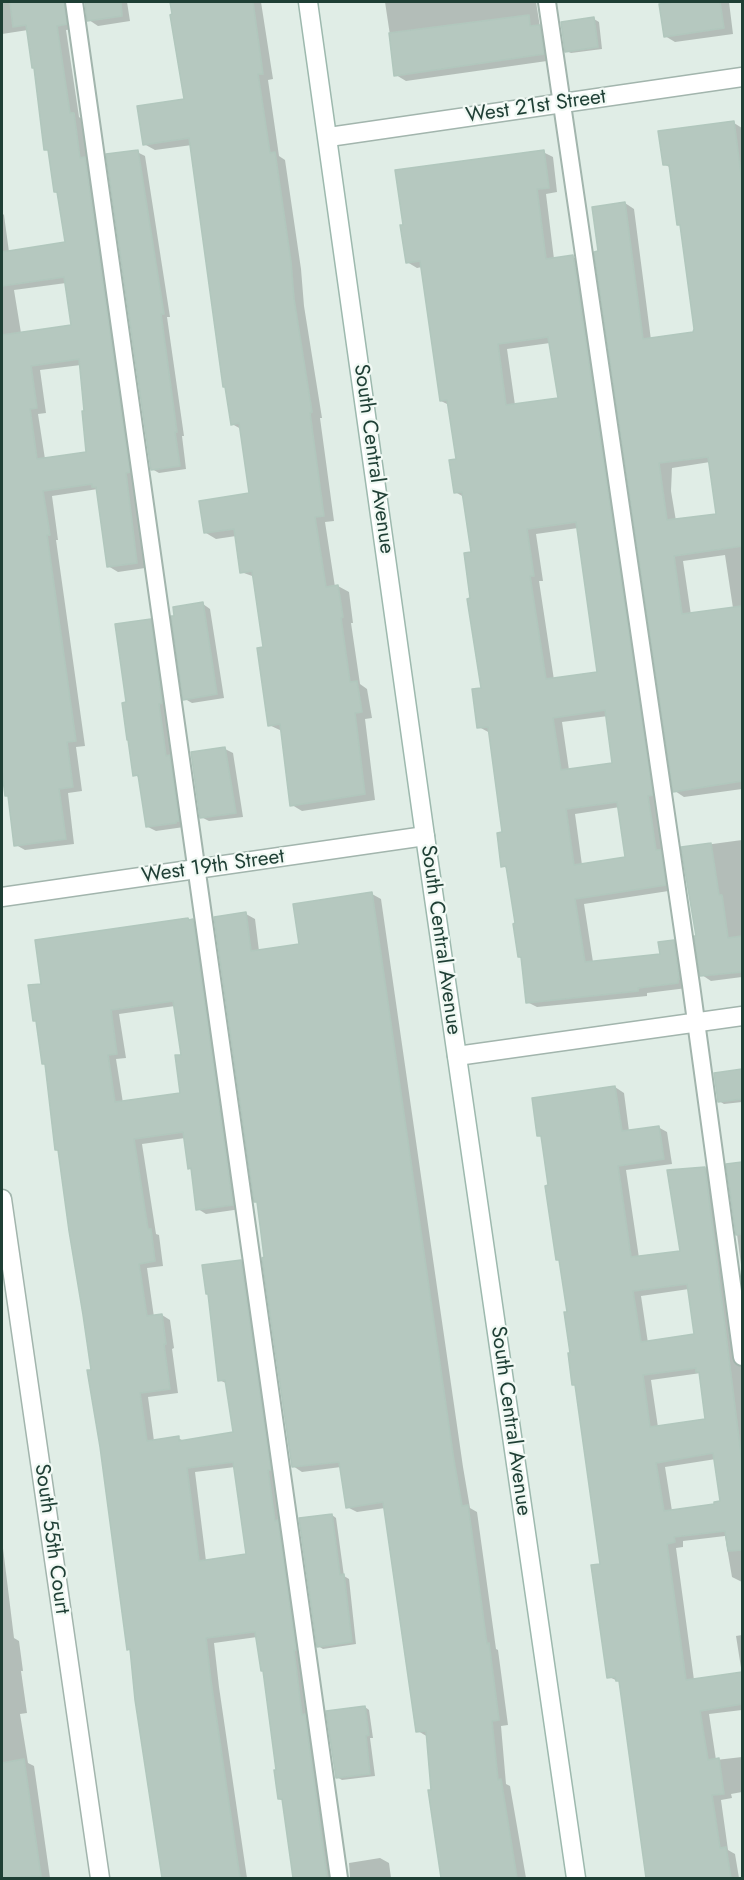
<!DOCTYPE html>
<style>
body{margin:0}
#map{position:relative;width:744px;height:1880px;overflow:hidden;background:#e0ede6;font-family:Jost,sans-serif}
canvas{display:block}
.frame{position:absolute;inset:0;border:3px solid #1f3f35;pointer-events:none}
</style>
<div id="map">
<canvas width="744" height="1880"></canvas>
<div class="frame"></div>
</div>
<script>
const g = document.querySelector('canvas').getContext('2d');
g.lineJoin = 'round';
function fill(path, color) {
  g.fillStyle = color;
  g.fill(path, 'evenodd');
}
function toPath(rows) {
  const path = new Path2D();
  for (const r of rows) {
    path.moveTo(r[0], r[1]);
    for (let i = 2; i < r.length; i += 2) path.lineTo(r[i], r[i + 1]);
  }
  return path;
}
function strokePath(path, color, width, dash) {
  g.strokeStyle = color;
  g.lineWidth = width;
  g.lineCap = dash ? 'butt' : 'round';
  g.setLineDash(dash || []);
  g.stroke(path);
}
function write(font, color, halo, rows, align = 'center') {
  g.font = font + ' Jost,sans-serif';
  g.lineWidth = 4.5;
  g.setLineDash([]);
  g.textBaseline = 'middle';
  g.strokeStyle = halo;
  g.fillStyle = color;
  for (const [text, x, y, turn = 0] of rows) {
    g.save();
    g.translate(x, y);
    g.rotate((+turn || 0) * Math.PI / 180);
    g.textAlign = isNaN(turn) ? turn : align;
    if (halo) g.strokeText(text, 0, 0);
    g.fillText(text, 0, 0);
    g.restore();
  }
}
const shadow = toPath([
 [2,2,76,2,75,29,66,30,79,117,83,120,135,478,145,568,118,572,108,566,98,489,52,496,58,540,56,540,85,746,76,747,82,791,68,793,74,844,25,850,16,845,10,797,6,795,2,750,2,213,4,215,9,252,67,244,59,194,55,192,49,151,45,149,35,68,28,30,2,34],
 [66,283,73,326,21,333,14,290],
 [81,365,86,412,88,453,45,459,38,414,46,413,40,370],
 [85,2,127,2,130,21,98,26,89,20],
 [172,2,261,2,273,79,268,80,279,156,285,160,301,269,304,306,322,418,320,418,334,521,325,522,335,587,338,586,349,592,353,623,351,623,360,684,367,689,372,718,365,719,375,800,302,811,292,805,282,731,269,725,265,648,255,577,241,572,236,536,216,539,206,533,251,495,241,429,232,424,192,145,155,150,144,144,186,100],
 [385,2,536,2,540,27,550,33,554,60,406,81,396,75],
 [684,2,729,2,733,34,675,42,665,36,660,5],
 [594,19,599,22,602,49,571,53,566,51],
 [734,123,742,128,742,789,684,797,675,791,600,252,625,203,634,209,651,340,694,333,696,330,681,226,678,224,671,168,664,164],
 [710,462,717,515,676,521,671,491,672,468],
 [725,555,733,608,691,615,683,561],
 [137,152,145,156,170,317,167,317,184,436,182,436,186,469,159,473,152,469],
 [543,152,553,157,557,192,546,194,554,259,573,257,583,262,675,890,584,904,593,962,661,955,673,941,683,947,687,988,647,993,647,996,537,1007,527,1002,523,959,519,957,517,925,508,869,503,866,504,834,490,733,479,727,482,689,472,599,473,553,464,497,455,492,457,460,449,405,441,401,422,267,417,268,407,262],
 [550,343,559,399,515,405,507,349],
 [578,528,599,673,554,680,539,581,543,581,536,534],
 [608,716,614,764,569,770,562,722],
 [620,807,627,859,582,865,575,814],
 [203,604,210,609,224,698,192,703,185,699,176,617],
 [150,621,159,626,184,827,156,831,148,827,140,778,135,775,128,704],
 [225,749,233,753,243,817,209,821,201,817],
 [742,840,742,977,711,981,702,975,698,937,683,848],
 [372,894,381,899,463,1467,470,1508,477,1512,496,1649,498,1650,508,1725,501,1726,506,1784,510,1786,526,1878,445,1878,442,1877,428,1737,418,1731,385,1508,357,1512,347,1507,341,1467,302,1472,293,1466,258,1203,256,1201,246,914,255,919,259,951,301,946],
 [188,919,201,926,241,1209,206,1214,198,1209,185,1138,142,1144,156,1234,159,1235,163,1266,147,1268,154,1317,162,1315,170,1320,174,1348,172,1349,178,1393,148,1397,154,1441,178,1438,184,1441,234,1433,228,1384,219,1380,241,1262,250,1267,336,1878,294,1878,284,1801,279,1799,277,1771,264,1671,257,1637,214,1643,219,1687,247,1878,163,1878,131,1651,128,1649,92,1371,60,1152,56,1150,46,1065,44,1064,37,1022,34,1020,43,985],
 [175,1006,182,1056,182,1094,123,1103,116,1059,126,1058,119,1014],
 [235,1467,248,1555,206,1561,195,1472],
 [742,1070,742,1102,724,1104,719,1101,715,1074],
 [615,1087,624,1093,629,1131,658,1127,667,1132,672,1164,626,1170,639,1258,682,1252,705,1168,714,1174,740,1365,742,1368,742,1582,732,1577,725,1536,683,1541,683,1547,676,1548,694,1680,742,1674,736,1636,742,1635,742,1710,709,1714,716,1760,742,1757,742,1792,731,1794,732,1798,721,1800,728,1850,735,1854,739,1878,648,1878,620,1682,609,1677,601,1565,572,1354,568,1313,561,1262,557,1259,542,1137,539,1135],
 [689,1289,696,1336,648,1343,641,1296],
 [701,1373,706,1420,658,1427,651,1380],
 [716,1459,722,1502,716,1505,672,1511,665,1467],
 [742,1164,742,1272,728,1166],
 [332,1515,336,1518,344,1576,349,1579,356,1644,323,1649,318,1646],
 [2,1540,14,1638,19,1641,23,1671,21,1671,27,1713,20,1714,28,1763,34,1766,50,1878,2,1878],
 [365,1707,369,1710,373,1738,370,1738,375,1776,342,1780,337,1777],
 [380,1858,389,1863,391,1878,350,1878,349,1863]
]);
const building = toPath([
 [10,2,64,2,67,24,57,26,70,113,74,113,80,158,85,157,130,472,126,473,137,563,107,567,96,487,92,487,92,484,43,491,50,535,47,535,76,741,67,742,73,787,59,789,66,839,14,846,8,796,5,796,2,771,2,335,71,325,64,277,2,286,2,252,65,242,57,192,54,192,48,150,44,150,34,68,32,68,26,25,13,27,10,2],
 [79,359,84,411,82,411,86,452,37,459,30,409,37,408,31,366,79,359],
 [85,2,121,2,122,16,87,21,85,2],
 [170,2,253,2,263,74,258,74,270,153,275,152,291,262,294,299,312,412,310,413,324,516,315,517,326,587,338,585,343,617,341,618,350,682,357,681,362,712,355,713,365,794,290,806,280,724,268,726,257,648,263,647,252,571,240,573,234,529,204,533,199,501,249,493,239,423,231,425,225,387,223,387,189,138,143,145,137,106,184,99,170,15,172,14,170,2],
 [674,2,720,2,724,28,664,37,659,4,674,2],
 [529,15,530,26,540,25,544,54,394,76,389,33,529,15],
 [594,17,598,47,565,52,561,22,594,17],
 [734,121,742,182,742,546,674,556,682,614,742,606,742,781,673,792,594,252,598,251,592,207,625,202,643,339,693,332,694,329,680,225,677,225,669,165,663,165,658,131,734,121],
 [708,457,716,514,667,520,659,463,708,457],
 [138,150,164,314,161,314,177,432,175,432,180,466,151,470,106,154,138,150],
 [544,150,549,188,537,189,546,259,573,255,653,795,648,796,656,850,661,850,666,885,575,899,585,962,660,954,658,942,674,940,679,979,678,979,678,983,638,988,638,991,526,1003,521,957,518,957,513,924,515,923,506,866,501,867,497,833,502,832,488,727,477,728,472,689,481,688,467,599,470,598,464,553,471,552,462,492,454,493,449,460,456,459,447,400,440,401,420,261,406,263,400,225,403,225,395,170,544,150],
 [548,337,558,398,506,405,498,344,548,337],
 [576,522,597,672,546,679,530,576,534,576,527,529,576,522],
 [605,710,612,763,561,770,553,718,605,710],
 [617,802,625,857,574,865,566,809,617,802],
 [203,602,217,694,183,700,171,616,174,616,173,607,203,602],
 [151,619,162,703,159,704,166,756,170,755,179,821,176,821,176,823,146,827,138,775,133,776,128,740,127,740,122,703,126,702,115,624,151,619],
 [225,747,236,813,200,818,191,752,225,747],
 [711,843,719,895,722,895,728,938,742,936,742,972,700,976,694,936,696,936,681,847,711,843],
 [372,892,454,1461,462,1506,468,1505,487,1644,489,1643,499,1720,492,1721,498,1780,501,1779,517,1878,441,1878,428,1790,431,1790,426,1731,416,1732,383,1502,346,1508,339,1462,292,1467,262,1258,264,1257,257,1202,254,1202,214,917,246,912,251,951,299,944,293,904,372,892],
 [188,918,189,920,193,919,233,1205,196,1210,191,1168,188,1169,183,1132,134,1139,148,1229,151,1229,155,1261,139,1264,147,1316,162,1314,166,1344,164,1344,170,1389,140,1393,147,1441,179,1436,179,1441,233,1432,225,1380,218,1381,208,1294,206,1294,202,1265,241,1260,271,1470,268,1470,275,1521,278,1520,296,1650,294,1650,302,1715,305,1714,327,1878,293,1878,282,1799,278,1799,274,1770,276,1770,263,1671,261,1671,255,1632,253,1632,206,1638,211,1681,240,1878,162,1878,135,1700,130,1649,127,1650,100,1447,87,1370,91,1370,83,1315,69,1231,58,1150,55,1150,45,1064,42,1064,36,1021,33,1021,28,985,41,984,35,940,188,918],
 [173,1001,181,1055,175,1055,180,1093,115,1102,108,1055,117,1054,111,1010,173,1001],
 [233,1462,246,1554,199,1561,187,1468,233,1462],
 [742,1069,742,1099,718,1102,714,1073,742,1069],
 [615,1086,622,1131,659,1126,664,1159,618,1166,631,1257,680,1251,667,1170,705,1167,742,1463,742,1550,728,1551,725,1531,674,1537,675,1542,667,1544,686,1680,742,1672,742,1704,700,1711,708,1760,719,1758,724,1794,712,1795,720,1848,726,1847,731,1878,646,1878,619,1681,616,1681,615,1677,607,1678,591,1565,600,1564,575,1385,572,1385,568,1353,570,1353,564,1312,567,1312,559,1260,556,1260,545,1186,548,1185,541,1136,537,1136,532,1098,615,1086],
 [687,1284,694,1334,641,1342,633,1291,687,1284],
 [696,1368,696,1372,699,1372,705,1419,650,1427,643,1375,696,1368],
 [713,1453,720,1501,714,1502,714,1504,664,1511,656,1463,713,1453],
 [742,1162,742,1234,736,1235,726,1164,742,1162],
 [332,1514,340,1575,344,1574,352,1642,317,1647,299,1518,332,1514],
 [365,1706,369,1735,366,1736,370,1774,336,1778,326,1711,365,1706],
 [24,1759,41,1876,2,1878,2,1763,24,1759]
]);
const lane = toPath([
 [74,2,339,1878],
 [547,2,691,985,742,1357]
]);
const street = toPath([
 [329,137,742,77],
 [2,897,425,836],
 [457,1056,742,1016],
 [2,1199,100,1878]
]);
const secondary = toPath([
 [308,2,425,836,576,1878]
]);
const streetNames = [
 ["West 21st Street",536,107,-8],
 ["South Central Avenue",373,459,82],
 ["West 19th Street",213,867,-8],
 ["South Central Avenue",440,940,82],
 ["South Central Avenue",510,1421,82],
 ["South 55th Court",51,1539,82]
];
fill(shadow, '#0003');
fill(building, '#b5c8bf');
strokePath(building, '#b1c7bd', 1.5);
strokePath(lane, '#a2b5ad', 20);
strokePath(street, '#a2b5ad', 21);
strokePath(secondary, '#9db9ae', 21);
strokePath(lane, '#fff', 16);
strokePath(street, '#fff', 18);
strokePath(secondary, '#fff', 18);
write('21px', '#1f3f35', '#f1f9f4', streetNames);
</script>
